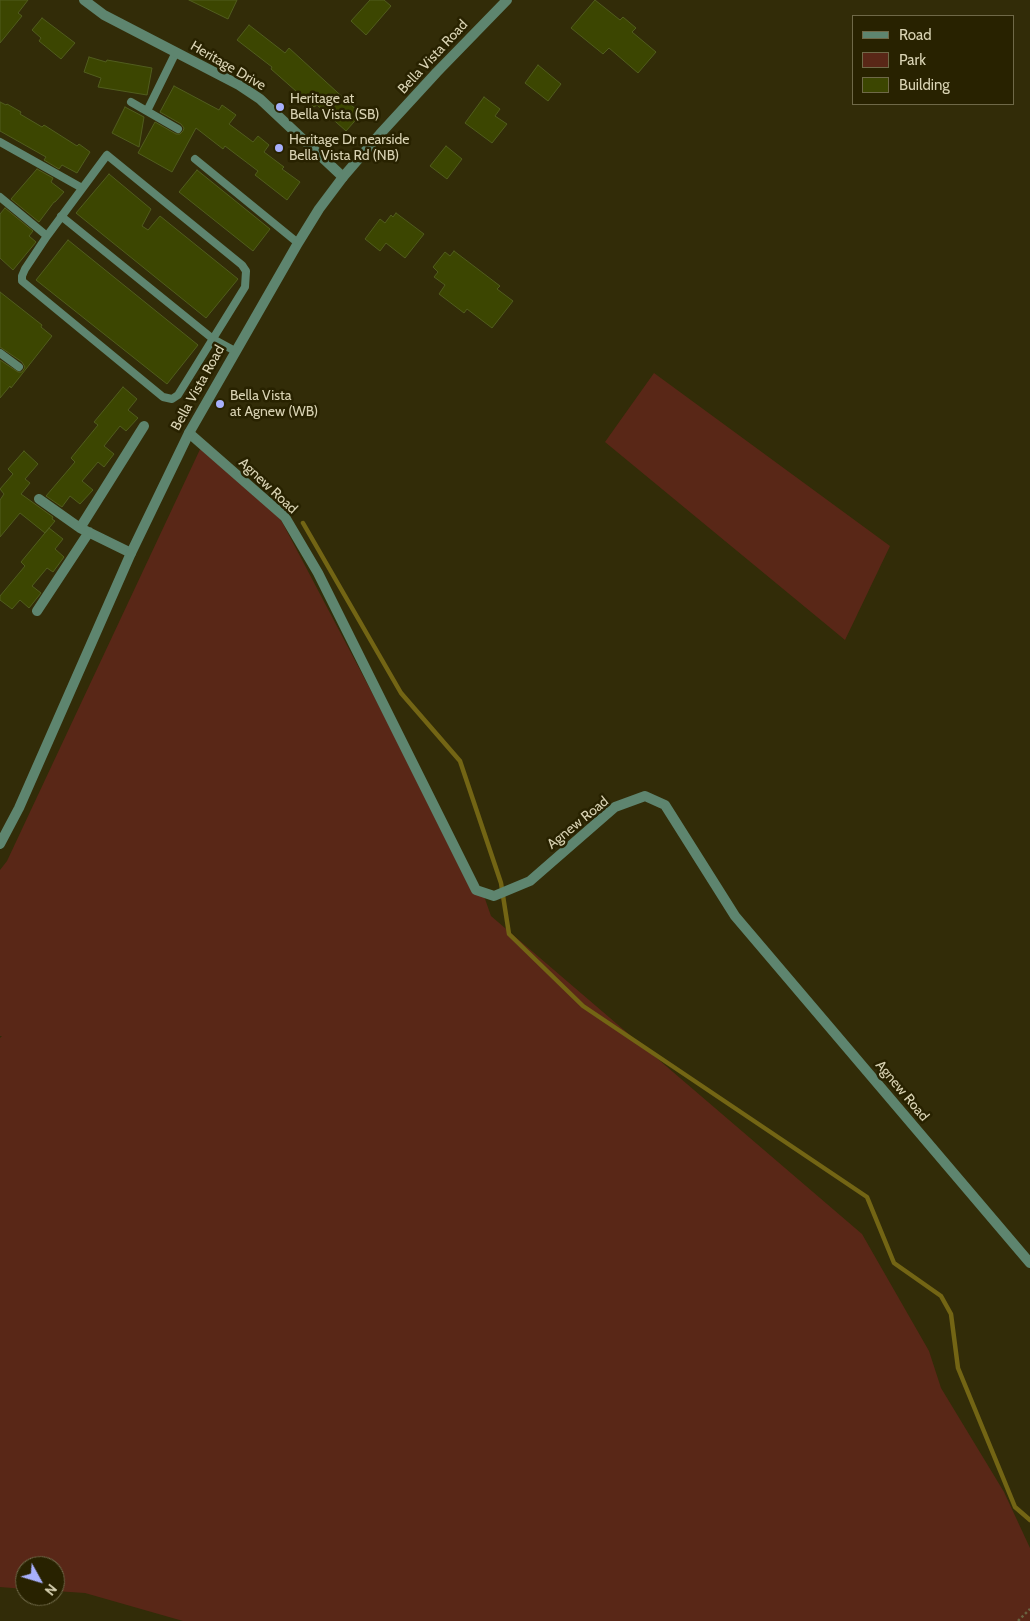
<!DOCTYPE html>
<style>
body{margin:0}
#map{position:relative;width:1030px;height:1621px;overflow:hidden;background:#322c08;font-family:Cabin,sans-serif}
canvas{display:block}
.legend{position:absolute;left:852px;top:15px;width:162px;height:90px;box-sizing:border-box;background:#282200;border:1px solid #6f6948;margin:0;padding:6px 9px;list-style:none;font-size:15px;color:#d9d3b3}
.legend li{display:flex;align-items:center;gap:10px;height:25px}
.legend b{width:25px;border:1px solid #6f6948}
.north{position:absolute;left:15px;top:1556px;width:50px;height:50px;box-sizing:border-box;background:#282200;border:1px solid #6f6948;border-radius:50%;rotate:129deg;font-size:14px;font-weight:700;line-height:20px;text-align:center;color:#d9d3b3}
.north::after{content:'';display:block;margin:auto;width:18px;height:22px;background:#a8b0fc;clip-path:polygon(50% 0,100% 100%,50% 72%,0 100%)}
</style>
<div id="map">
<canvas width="1030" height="1621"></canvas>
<ul class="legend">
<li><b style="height:6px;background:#5e856f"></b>Road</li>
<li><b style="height:14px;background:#592717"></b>Park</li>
<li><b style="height:14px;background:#3c4601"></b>Building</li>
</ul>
<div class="north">N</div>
</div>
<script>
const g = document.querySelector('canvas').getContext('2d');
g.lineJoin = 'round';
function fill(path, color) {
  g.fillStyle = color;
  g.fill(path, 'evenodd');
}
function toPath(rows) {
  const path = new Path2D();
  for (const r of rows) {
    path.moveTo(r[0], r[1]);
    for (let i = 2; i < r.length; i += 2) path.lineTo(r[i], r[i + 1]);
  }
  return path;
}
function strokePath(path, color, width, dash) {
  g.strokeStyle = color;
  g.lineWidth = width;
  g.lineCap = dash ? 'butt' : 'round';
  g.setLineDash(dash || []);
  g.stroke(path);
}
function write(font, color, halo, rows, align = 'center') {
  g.font = font + ' Cabin,sans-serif';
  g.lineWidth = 5;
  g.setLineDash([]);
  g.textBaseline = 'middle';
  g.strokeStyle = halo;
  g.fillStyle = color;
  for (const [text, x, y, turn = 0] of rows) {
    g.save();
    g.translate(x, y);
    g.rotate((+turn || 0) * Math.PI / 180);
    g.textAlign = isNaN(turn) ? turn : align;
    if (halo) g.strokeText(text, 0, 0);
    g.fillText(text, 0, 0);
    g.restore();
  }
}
const green = toPath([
 [654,373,890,546,845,640,605,442],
 [203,443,281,520,477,892,484,896,491,916,862,1234,929,1351,941,1388,1004,1492,1030,1548,1030,1621,183,1621,85,1593,55,1591,55,1566,25,1566,25,1589,0,1587,0,1038,2,1036,0,1036,0,870,7,861]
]);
const stream = toPath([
 [303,523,401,693,460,761,501,883,509,934,583,1006,867,1197,894,1263,941,1296,951,1314,958,1368,1015,1507,1030,1520]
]);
const building = toPath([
 [0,0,28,0,18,13,22,16,0,43,0,0],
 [189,0,237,0,228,19,189,0],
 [370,0,384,0,391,6,366,35,351,21,370,0],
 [595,0,620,20,623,17,636,28,632,32,656,52,638,73,609,48,603,54,571,28,595,0],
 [42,18,75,43,61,59,39,41,41,38,32,30,42,18],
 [249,25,285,53,289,48,361,114,346,131,317,105,314,107,271,69,272,67,237,40,249,25],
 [89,57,106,62,107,60,152,68,147,95,98,87,101,78,84,72,89,57],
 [538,65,561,84,548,101,525,83,538,65],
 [174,86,219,110,222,105,236,115,229,124,253,142,258,136,269,145,264,152,284,167,282,169,300,182,287,200,255,175,258,171,225,146,223,149,196,128,172,172,138,153,155,122,176,134,180,134,183,131,184,128,181,124,160,112,174,86],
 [484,97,500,109,495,116,507,124,492,143,465,123,484,97],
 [0,102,6,105,7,104,21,112,20,114,42,127,44,125,77,146,79,144,90,152,77,173,62,165,59,169,44,160,46,157,0,131,0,102],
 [125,107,144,117,139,147,112,133,125,107],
 [446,146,462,159,447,179,430,166,446,146],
 [37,169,53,178,51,182,64,192,55,202,54,202,39,222,11,199,37,169],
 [197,170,270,229,253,251,179,192,197,170],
 [109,174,151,209,142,226,148,230,160,216,238,279,206,318,76,213,109,174],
 [5,208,33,231,29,236,36,242,13,270,0,258,0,214,5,208],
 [396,213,424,234,405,258,386,243,380,251,365,239,380,219,385,223,391,215,393,217,396,213],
 [68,240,198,345,167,384,36,280,68,240],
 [454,251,500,286,497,289,513,301,492,328,467,309,464,313,439,294,445,285,434,277,438,272,433,267,445,252,450,256,454,251],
 [0,292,42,325,41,327,52,336,11,388,10,386,0,398,0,360,18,372,22,372,25,367,22,362,0,347,0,292],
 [123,387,137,399,128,410,138,418,126,431,120,426,104,446,114,454,104,467,98,462,82,481,93,490,80,504,70,496,62,507,46,496,75,462,71,458,98,425,94,422,123,387],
 [24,451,38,464,25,479,30,483,21,494,53,517,52,519,55,521,45,533,20,513,0,537,0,500,4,494,0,489,13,474,8,469,24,451],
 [49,528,63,539,55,549,64,557,53,572,47,568,32,586,41,593,29,608,20,600,12,609,0,600,0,596,25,566,21,562,49,528]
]);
const path = toPath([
 [1018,1621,1030,1609]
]);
const service = toPath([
 [131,102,178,129],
 [147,111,176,52],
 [0,142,82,188],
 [107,155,242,265,246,271,245,287,178,395,172,399,163,397,22,281,22,276,25,269,47,236,107,155],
 [195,159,298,243],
 [0,197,47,236],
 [61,216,213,339,235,351],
 [0,353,19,367]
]);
const minor = toPath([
 [84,0,104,15,239,85,260,99,343,177],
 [189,433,285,517,318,573,476,890,494,896,530,881,615,807,645,796,665,805,735,916,1030,1263],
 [39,499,80,528,131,553],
 [80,528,144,426],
 [37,611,89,532]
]);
const tertiary = toPath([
 [0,844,19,808,131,553,189,433,298,243,319,209,343,177,380,134,437,72,507,0]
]);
const markers = [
 [280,107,5,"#a8b0fc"],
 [279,148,5,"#a8b0fc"],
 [220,404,5,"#a8b0fc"]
];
const streetNames = [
 ["Bella Vista Road",433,57,-47],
 ["Heritage Drive",228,66,30],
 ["Bella Vista Road",198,388,-61],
 ["Agnew Road",268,486,43],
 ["Agnew Road",578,823,-39],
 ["Agnew Road",902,1091,50]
];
const poiNames = [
 ["Heritage at",290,99],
 ["Bella Vista (SB)",290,115],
 ["Heritage Dr nearside",289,140],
 ["Bella Vista Rd (NB)",289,156],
 ["Bella Vista",230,396],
 ["at Agnew (WB)",230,412]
];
fill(green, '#592717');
strokePath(stream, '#736514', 4.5);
fill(building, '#3c4601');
strokePath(building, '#515d1e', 1);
strokePath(path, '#6a6442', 2.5, [2.5, 2.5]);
strokePath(service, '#5e856f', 8);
strokePath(minor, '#5e856f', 10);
strokePath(tertiary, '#5e856f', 10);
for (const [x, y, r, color] of markers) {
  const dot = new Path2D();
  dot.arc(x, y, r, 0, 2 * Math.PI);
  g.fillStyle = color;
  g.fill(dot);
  strokePath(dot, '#282200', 2);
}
write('14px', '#d9d3b3', '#282200', streetNames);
write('14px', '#d9d3b3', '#282200', poiNames, 'left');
</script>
